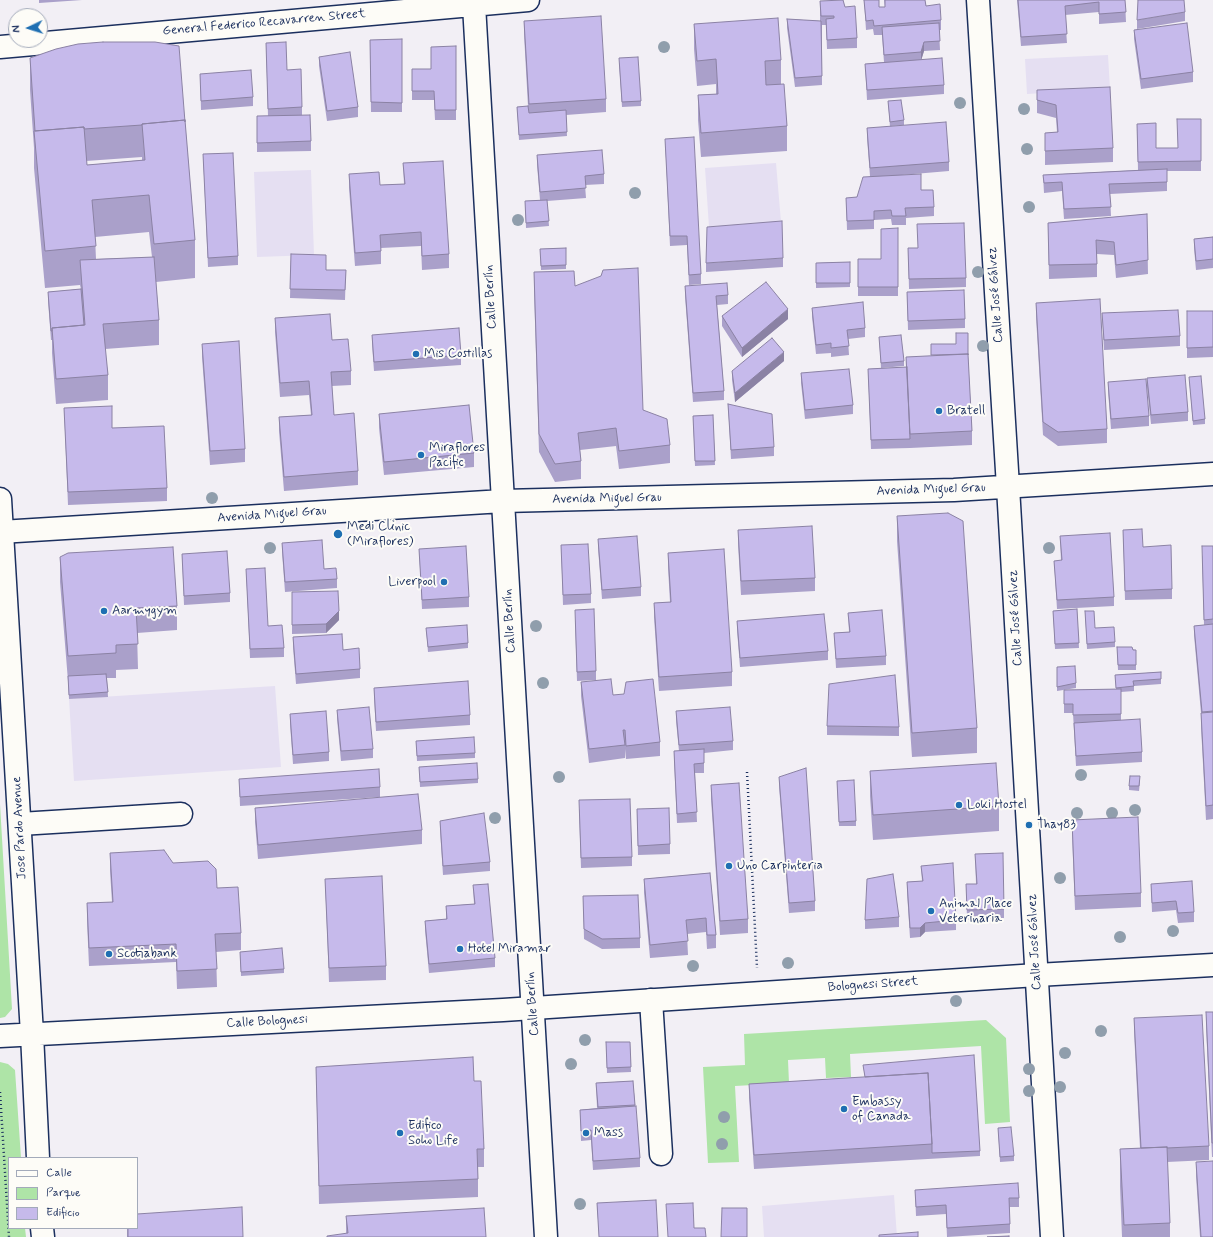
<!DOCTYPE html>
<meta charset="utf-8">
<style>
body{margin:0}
#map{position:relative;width:1213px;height:1237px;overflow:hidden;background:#f2eff5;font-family:Mynerve,sans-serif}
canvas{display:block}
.legend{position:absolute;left:8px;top:1157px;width:130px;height:72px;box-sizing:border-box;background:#fdfcf7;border:1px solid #a3aaba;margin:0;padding:5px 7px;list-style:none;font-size:12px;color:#1b2f5e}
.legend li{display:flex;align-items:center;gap:8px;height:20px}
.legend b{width:20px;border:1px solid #a3aaba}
.north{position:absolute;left:8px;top:8px;width:40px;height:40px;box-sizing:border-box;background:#fdfcf7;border:1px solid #a3aaba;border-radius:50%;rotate:266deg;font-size:11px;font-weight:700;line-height:16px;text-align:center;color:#1b2f5e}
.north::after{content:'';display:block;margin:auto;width:14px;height:18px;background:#1f6fb2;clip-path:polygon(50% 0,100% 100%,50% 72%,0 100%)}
</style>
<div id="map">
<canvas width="1213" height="1237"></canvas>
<ul class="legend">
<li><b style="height:5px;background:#fdfcf7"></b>Calle</li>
<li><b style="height:11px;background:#aee4a7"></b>Parque</li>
<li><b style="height:11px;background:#c6baeb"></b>Edificio</li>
</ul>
<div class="north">N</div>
</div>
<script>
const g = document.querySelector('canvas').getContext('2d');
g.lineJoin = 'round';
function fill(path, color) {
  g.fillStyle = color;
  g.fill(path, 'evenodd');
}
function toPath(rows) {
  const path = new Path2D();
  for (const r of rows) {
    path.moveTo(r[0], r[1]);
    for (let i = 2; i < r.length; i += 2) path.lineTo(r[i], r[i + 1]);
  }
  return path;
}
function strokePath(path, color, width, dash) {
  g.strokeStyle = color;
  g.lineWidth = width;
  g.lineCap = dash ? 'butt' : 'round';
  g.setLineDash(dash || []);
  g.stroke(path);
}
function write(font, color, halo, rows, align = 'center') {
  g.font = font + ' Mynerve,sans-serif';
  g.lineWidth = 4;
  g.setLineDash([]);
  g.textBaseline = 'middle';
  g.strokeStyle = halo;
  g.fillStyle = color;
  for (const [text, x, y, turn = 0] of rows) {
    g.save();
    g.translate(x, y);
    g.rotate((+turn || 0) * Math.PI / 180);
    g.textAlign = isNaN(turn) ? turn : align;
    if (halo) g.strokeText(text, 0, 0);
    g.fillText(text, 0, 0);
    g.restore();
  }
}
const built = toPath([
 [1108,55,1110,89,1027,94,1025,59],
 [776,163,781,222,709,227,705,168],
 [311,170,314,255,257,257,254,172],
 [275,686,281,767,74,781,69,699],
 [894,1195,897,1237,764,1237,762,1206]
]);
const green = toPath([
 [0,804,12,1009,5,1017,0,1018],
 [986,1020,1006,1038,1010,1122,985,1124,981,1046,850,1054,851,1077,826,1078,825,1058,788,1060,789,1083,735,1086,739,1162,708,1163,703,1067,745,1065,744,1034],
 [0,1062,8,1064,15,1070,21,1158,9,1158,9,1228,25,1228,26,1237,0,1237]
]);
const path = toPath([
 [747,772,757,968],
 [0,1092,9,1237]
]);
const minor = toPath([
 [978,0,1008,487,1052,1237],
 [474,5,546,1237],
 [0,47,528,0],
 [0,532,503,501,954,490,1213,474],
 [20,824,181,814],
 [651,1000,661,1154]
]);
const major = toPath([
 [0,499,32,1034,38,1158],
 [0,1036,503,1010,1037,975,1213,965],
 [42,1228,43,1237]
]);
const trees = [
 [664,47],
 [960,103],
 [1024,109],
 [1027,149],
 [635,193],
 [1029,207],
 [518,220],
 [978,272],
 [983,346],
 [212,498],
 [270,548],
 [1049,548],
 [536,626],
 [543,683],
 [1081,775],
 [559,777],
 [1135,810],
 [1077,813],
 [1112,813],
 [495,818],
 [1060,878],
 [1173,931],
 [1120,937],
 [788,963],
 [693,966],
 [956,1001],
 [1101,1031],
 [585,1040],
 [1065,1053],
 [571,1064],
 [1029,1069],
 [1060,1087],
 [1029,1091],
 [724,1117],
 [722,1144],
 [580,1204]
];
const wall = toPath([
 [39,0,82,0,39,3],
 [864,0,879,0,879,7,885,7,884,0,925,0,926,6,941,20,941,30,939,30,940,50,924,51,921,60,944,85,944,94,867,100,865,64,884,62,882,35,874,35,873,29,866,30],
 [1017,0,1125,0,1126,22,1099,24,1099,12,1065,15,1067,43,1021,46],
 [820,1,857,38,857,48,827,49,826,25,822,25,822,85,795,87,787,28,787,19,820,21],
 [1185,12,1185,21,1137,29,1137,20],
 [524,21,606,99,606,112,566,115,567,136,519,140,517,107,528,106,524,34],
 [694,24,781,60,781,84,787,126,787,151,701,157,698,120,698,95,716,94,716,84,697,86,694,49],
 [1134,30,1193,72,1193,82,1141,89,1134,39],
 [402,39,402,112,371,112,370,40],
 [266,43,287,70,302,107,302,115,311,141,311,151,257,152,257,116,268,116],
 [456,46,456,120,435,120,434,100,412,100,412,69,431,69],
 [319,57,358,107,358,117,327,121,319,66],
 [30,58,185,123,195,240,195,278,156,282,159,320,159,345,105,349,108,375,108,400,56,404,52,353,52,340,51,340,48,301,48,292,81,289,80,285,45,288,34,168,34,148,30,90],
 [142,157,142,160,87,165,86,161],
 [149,232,152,257,96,259,95,237],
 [619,62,641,101,641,106,622,107],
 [200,74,253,97,253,106,201,110],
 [1037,90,1113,148,1113,162,1045,165,1045,133,1057,132,1056,118,1037,113],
 [888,101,904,120,904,125,891,126,949,162,949,171,902,175,921,190,934,207,934,216,906,218,906,225,892,225,891,219,874,220,874,229,847,230,846,198,857,197,870,176,867,138,867,128,890,127],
 [1201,119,1201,171,1167,171,1167,191,1110,194,1111,216,1064,219,1062,191,1044,193,1043,175,1138,170,1137,124,1156,148,1178,148],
 [665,139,701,274,701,284,689,285,687,245,670,246],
 [203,154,238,256,238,265,208,267],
 [537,155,604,174,604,184,585,185,586,198,547,201,549,226,526,228,525,201,540,200,537,165],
 [403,163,449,254,449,268,422,270,421,246,381,248,381,264,355,266,349,188,349,174,380,185,404,184],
 [1147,214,1148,274,1116,278,1114,255,1097,254,1097,277,1049,279,1048,223],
 [898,228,898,296,858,296,858,259,881,259],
 [1213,237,1213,268,1196,270,1194,248,1194,239],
 [566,248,566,269,541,270,540,249],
 [908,248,917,248,966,278,966,287,909,289],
 [291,254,326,270,346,270,345,300,290,298],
 [783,258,783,267,706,272,706,263],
 [850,262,850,287,816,288,816,263],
 [534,272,575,286,643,410,670,445,670,463,619,469,616,446,580,450,581,461,581,479,555,482,539,452,534,290],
 [685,286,728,295,728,304,717,305,724,391,724,400,693,402,685,296],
 [907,292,965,319,965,328,908,330],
 [1036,303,1107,429,1107,443,1058,446,1043,435,1036,317],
 [812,308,865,328,865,337,848,339,849,355,831,357,831,353,816,354,812,317],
 [1187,311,1213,311,1213,357,1187,358],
 [1102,313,1180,336,1180,346,1104,350],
 [722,316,788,319,742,357,722,326],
 [275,318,332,340,351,371,351,385,332,386,334,415,358,471,358,485,284,491,279,431,279,417,311,415,309,395,280,397,275,332],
 [372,335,461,355,461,365,374,371,372,344],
 [879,337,904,361,904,366,881,368],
 [202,344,245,449,245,462,210,465,202,357],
 [968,356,972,431,972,445,910,448,871,449,868,369,906,367,906,357],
 [784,361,735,402,732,380,732,371],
 [801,373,853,405,853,414,805,419,801,383],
 [1189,377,1205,419,1205,424,1193,425],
 [1147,378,1188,412,1188,421,1151,424,1147,387],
 [1108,382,1149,416,1149,426,1111,429,1108,391],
 [728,404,774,447,774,456,731,459],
 [64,408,112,428,167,488,167,501,68,505],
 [379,414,474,453,474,467,384,475,379,428],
 [713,415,715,465,695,466,693,416],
 [897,516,977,728,977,753,912,757,897,541],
 [738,530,815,578,815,591,741,595,738,544],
 [1123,530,1143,547,1172,589,1172,599,1125,600],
 [1060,536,1114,597,1114,606,1057,609,1054,561,1061,561],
 [598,539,641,587,641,596,602,599,598,548],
 [282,543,324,569,337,579,337,588,285,592,282,552],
 [561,545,591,594,591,603,563,605],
 [1213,546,1213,819,1206,820,1201,727,1201,713,1194,635,1194,626,1204,625,1202,556],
 [419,549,469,597,469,607,422,609],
 [668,553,732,672,732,686,659,691,654,617,654,603,670,602,668,567],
 [182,554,230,593,230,602,184,605],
 [60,557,177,606,177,630,137,633,138,669,116,670,116,678,107,678,108,697,69,699,68,681,60,582],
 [246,569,268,626,284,648,284,657,250,658],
 [292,592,339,620,326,633,292,634],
 [1077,609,1079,648,1055,649,1053,611],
 [1085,611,1095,628,1115,642,1115,647,1087,649],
 [848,613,886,656,886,665,836,668,834,633,849,632],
 [575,619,596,671,596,680,577,681],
 [737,621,828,651,828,660,740,667,737,630],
 [426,628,468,643,468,648,428,652],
 [293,637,343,650,360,669,360,678,296,684,293,647],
 [1117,647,1136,650,1136,670,1118,670],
 [1057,667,1076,683,1076,688,1057,691],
 [1161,672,1161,684,1134,686,1134,691,1121,692,1121,720,1142,752,1142,762,1076,766,1073,713,1064,713,1064,690,1116,689,1115,675],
 [581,682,613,695,660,742,660,756,626,759,625,749,625,758,589,763,581,696],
 [374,688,470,715,470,725,376,731,374,697],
 [337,710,373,749,373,758,341,761,337,719],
 [676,711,733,741,733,750,704,753,704,773,695,773,697,822,677,823,674,760,674,751,679,751,676,721],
 [290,714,329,752,329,761,293,764,290,724],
 [827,726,899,727,899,736,827,735],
 [416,741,475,753,475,758,417,761],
 [419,767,478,779,478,783,420,787],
 [870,771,999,806,999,831,873,840,870,796],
 [779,777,815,901,815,911,789,913,779,786],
 [239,779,380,787,380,797,240,806],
 [837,781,856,821,856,826,839,826],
 [1140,781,1139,791,1129,790,1129,786],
 [711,785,748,919,748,933,720,935,711,799],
 [255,808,422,830,422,844,258,859,255,822],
 [579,809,632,857,632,866,581,868],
 [637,809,670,844,670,854,638,855],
 [1072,820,1141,893,1141,907,1075,910,1072,834],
 [440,821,490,862,490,871,443,875,440,830],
 [110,853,173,863,217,888,241,933,241,950,216,952,217,987,177,989,176,962,89,966,87,921,87,903,112,902,110,871],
 [975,854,1004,909,1004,918,967,920,966,884,976,884],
 [921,866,956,920,956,930,925,932,920,937,910,938,907,892,907,882,922,881],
 [710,873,716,935,716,948,707,949,706,932,687,934,688,955,650,958,644,893,644,879],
 [325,879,386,966,386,980,329,982],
 [1151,884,1194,912,1194,922,1178,923,1176,910,1152,912],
 [473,885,495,958,495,967,429,973,425,930,425,921,446,919,446,906,474,904],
 [583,896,640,938,640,948,602,949,584,939],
 [899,917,899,927,865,929,865,920],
 [240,952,284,969,284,973,241,976],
 [1206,1012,1213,1012,1213,1157,1212,1157,1206,1026],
 [1134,1018,1209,1146,1209,1160,1167,1162,1170,1223,1170,1237,1122,1237,1120,1186,1120,1149,1140,1148,1134,1032],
 [606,1042,630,1042,631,1072,607,1073],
 [863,1065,980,1151,980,1156,754,1169,749,1098,749,1084,865,1077],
 [316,1067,474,1081,484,1149,484,1167,478,1167,478,1197,319,1204],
 [633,1081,640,1158,640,1167,593,1170,591,1140,581,1141,580,1110,597,1108,596,1083],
 [998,1128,1014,1156,1014,1161,1000,1162],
 [1196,1162,1213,1237,1200,1237,1196,1176],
 [915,1190,1019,1198,1019,1207,1010,1207,1010,1233,947,1237,946,1214,916,1216],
 [597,1203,658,1237,599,1237],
 [346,1216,486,1237,346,1233],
 [127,1228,137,1228,243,1237,127,1237]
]);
const shadedWall = toPath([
 [924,42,924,51,921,61,921,52],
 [788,309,788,319,742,357,742,348],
 [784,352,784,361,735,402,735,393],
 [339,611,339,620,326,633,326,624],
 [925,923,925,932,920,937,920,928]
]);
const building = toPath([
 [843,0,845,7,855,6,857,38,827,40,826,19,834,18,834,16,821,16,820,1,843,0],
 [864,0,879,0,879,7,885,7,885,0,925,0,926,6,940,4,941,20,874,26,873,20,866,21,864,0],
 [1018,0,1125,0,1126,12,1099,14,1099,2,1065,6,1067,34,1021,37,1018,0],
 [1138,0,1184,0,1185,12,1137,20,1138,0],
 [601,16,606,99,529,104,524,21,601,16],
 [778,18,781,60,765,61,766,85,784,84,787,126,701,133,698,95,718,94,716,59,697,61,694,24,778,18],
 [787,19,821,21,822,76,795,78,787,19],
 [939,23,940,41,924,42,921,52,884,55,882,27,939,23],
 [1187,23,1193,72,1141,79,1134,30,1187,23],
 [402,39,402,103,371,102,370,40,402,39],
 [103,42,155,42,179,46,185,122,185,120,142,124,142,125,84,129,84,127,35,131,30,58,56,49,78,44,103,42],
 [286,42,287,70,301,69,302,107,268,109,266,43,286,42],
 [456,46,456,110,435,110,434,91,412,91,412,69,431,69,431,47,456,46],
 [350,52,358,107,327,111,319,57,350,52],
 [638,57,641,101,622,102,619,58,638,57],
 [942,58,944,85,867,90,865,64,942,58],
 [251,70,253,97,201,101,200,74,251,70],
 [1110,87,1113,148,1045,151,1045,133,1058,132,1056,105,1037,100,1037,90,1110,87],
 [901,100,904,120,890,122,888,101,901,100],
 [528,106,529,113,566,110,567,132,519,135,517,107,528,106],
 [310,115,311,141,257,143,257,116,310,115],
 [1177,119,1201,119,1201,161,1138,162,1137,124,1156,123,1156,148,1178,148,1177,119],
 [185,120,195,240,154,244,149,195,92,200,96,246,45,251,34,131,84,127,87,165,145,160,142,124,185,120],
 [946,122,949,162,870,168,867,128,946,122],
 [694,137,701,274,689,275,687,236,670,236,665,139,694,137],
 [602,150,604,174,585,176,586,188,540,192,537,155,602,150],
 [233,153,238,256,208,258,203,154,233,153],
 [443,161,449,254,422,256,421,232,380,235,381,251,355,253,349,174,379,172,380,185,405,184,403,163,443,161],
 [1167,169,1167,182,1109,184,1111,207,1064,209,1062,182,1044,183,1043,175,1167,169],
 [921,174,921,190,933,190,934,207,905,208,906,216,892,216,891,210,874,211,874,220,847,221,846,198,857,197,863,177,921,174],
 [547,200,549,221,526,223,525,201,547,200],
 [1147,214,1148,260,1116,265,1114,242,1096,240,1097,264,1049,265,1048,223,1147,214],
 [782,221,783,258,706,263,707,227,782,221],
 [964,223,966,278,909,279,908,248,918,248,917,224,964,223],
 [898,228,898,287,858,287,858,259,881,259,881,229,898,228],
 [1213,237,1213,259,1196,261,1194,239,1213,237],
 [566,248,566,265,541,266,540,249,566,248],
 [291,254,326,255,326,270,346,270,345,290,290,289,291,254],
 [154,257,159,320,103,324,108,375,56,379,52,328,85,325,80,260,154,257],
 [850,262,850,283,816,283,816,263,850,262],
 [638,268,643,410,667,419,670,445,619,451,616,428,578,433,581,461,555,464,539,434,534,272,574,271,575,286,601,276,603,270,638,268],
 [766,282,788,309,742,348,722,316,766,282],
 [727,283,728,295,716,296,724,391,693,393,685,286,727,283],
 [81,289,84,325,52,328,52,331,51,331,48,292,81,289],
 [964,290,965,319,908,321,907,292,964,290],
 [1100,299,1107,429,1058,432,1043,422,1036,303,1100,299],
 [863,302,865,328,847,330,849,346,831,348,831,343,816,345,812,308,863,302],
 [1178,310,1180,336,1104,340,1102,313,1178,310],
 [1187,311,1213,311,1213,347,1187,348,1187,311],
 [330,314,332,340,348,339,351,371,331,372,334,415,354,413,358,471,284,477,279,417,312,415,309,381,280,383,275,318,330,314],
 [459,328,461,355,374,362,372,335,459,328],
 [956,333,968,333,968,355,968,354,931,355,931,344,956,344,956,333],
 [901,335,904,361,881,363,879,337,901,335],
 [772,338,784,352,735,393,732,371,772,338],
 [239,341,245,449,210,451,202,344,239,341],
 [968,354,972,431,910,434,906,357,968,354],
 [907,367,910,439,871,440,868,369,907,367],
 [849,369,853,405,805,410,801,373,849,369],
 [1185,375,1188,412,1151,415,1147,378,1185,375],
 [1201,376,1205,419,1193,421,1189,377,1201,376],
 [1146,379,1149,416,1111,419,1108,382,1146,379],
 [728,404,772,414,774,447,731,450,728,404],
 [469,405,474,453,384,462,379,414,469,405],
 [112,406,112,428,164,426,167,488,68,492,64,408,112,406],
 [713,415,715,461,695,461,693,416,713,415],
 [948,513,963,521,977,728,912,733,897,516,948,513],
 [812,526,815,578,741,581,738,530,812,526],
 [1142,529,1143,547,1171,545,1172,589,1125,591,1123,530,1142,529],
 [1110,533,1114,597,1057,600,1054,561,1062,560,1060,536,1110,533],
 [637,536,641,587,602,590,598,539,637,536],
 [322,540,324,569,336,568,337,579,285,582,282,543,322,540],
 [588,544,591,594,563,595,561,545,588,544],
 [466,546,469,597,422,600,419,549,466,546],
 [1202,546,1213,546,1213,619,1204,620,1202,546],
 [173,547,177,606,136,608,138,644,116,645,116,653,68,656,60,557,68,553,173,547],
 [724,549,732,672,659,677,654,603,671,602,668,553,724,549],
 [227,551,230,593,184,596,182,554,227,551],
 [265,568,268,626,282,625,284,648,250,649,246,569,265,568],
 [338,591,339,611,326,624,292,625,292,592,338,591],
 [594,609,596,671,577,672,575,610,594,609],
 [1077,609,1079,643,1055,644,1053,611,1077,609],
 [882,610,886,656,836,659,834,633,850,632,848,613,882,610],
 [1085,611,1094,611,1095,628,1114,627,1115,642,1087,644,1085,611],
 [824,614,828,651,740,658,737,621,824,614],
 [1213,624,1213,711,1202,712,1194,626,1213,624],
 [467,625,468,643,428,647,426,628,467,625],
 [342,634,343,650,359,648,360,669,296,674,293,637,342,634],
 [1117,647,1132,647,1133,650,1136,650,1136,665,1118,665,1117,647],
 [1075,666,1076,683,1057,687,1057,667,1075,666],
 [1161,672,1161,679,1133,681,1134,686,1116,688,1115,675,1161,672],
 [106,674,108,692,69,695,68,676,106,674],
 [895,675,899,727,827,726,829,684,895,675],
 [611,679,613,695,624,694,626,682,653,679,660,742,626,746,625,730,623,730,625,745,589,749,581,682,611,679],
 [468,681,470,715,376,722,374,688,468,681],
 [1121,689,1121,714,1073,715,1073,704,1064,704,1064,690,1121,689],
 [369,707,373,749,341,751,337,710,369,707],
 [730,707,733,741,679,745,676,711,730,707],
 [326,711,329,752,293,755,290,714,326,711],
 [1213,712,1213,805,1206,806,1201,713,1213,712],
 [1140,719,1142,752,1076,756,1074,723,1140,719],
 [474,737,475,753,417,756,416,741,474,737],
 [704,749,704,763,694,764,697,812,677,814,674,751,704,749],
 [477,763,478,779,420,782,419,767,477,763],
 [996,763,999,806,873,815,870,771,996,763],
 [806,768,815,901,789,903,779,777,806,768],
 [379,769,380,787,240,797,239,779,379,769],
 [1130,776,1140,776,1139,786,1129,786,1130,776],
 [854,780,856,821,839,822,837,781,854,780],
 [739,783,748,919,720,921,711,785,739,783],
 [418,794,422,830,258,845,255,808,418,794],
 [630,799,632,857,581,858,579,800,630,799],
 [669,808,670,844,638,846,637,809,669,808],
 [484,813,490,862,443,866,440,821,484,813],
 [1138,817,1141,893,1075,896,1072,820,1138,817],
 [164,850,173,863,208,861,216,869,217,888,238,887,241,933,215,934,217,969,177,971,176,944,89,948,87,903,113,902,110,853,164,850],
 [1003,853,1004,909,967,910,966,884,977,884,975,854,1003,853],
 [953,863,956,920,925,923,920,928,910,928,907,882,923,881,921,866,953,863],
 [710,873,716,935,707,935,706,918,686,920,688,941,650,945,644,879,710,873],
 [893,874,899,917,865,920,867,879,893,874],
 [382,876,386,966,329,968,325,879,382,876],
 [1192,881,1194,912,1178,913,1176,901,1152,903,1151,884,1192,881],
 [488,884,495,958,429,964,425,921,447,919,446,906,475,904,473,885,488,884],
 [638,895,640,938,602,939,584,929,583,896,638,895],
 [282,948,284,969,241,972,240,952,282,948],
 [1206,1012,1213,1012,1213,1143,1212,1143,1206,1012],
 [1202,1015,1209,1146,1167,1148,1167,1147,1141,1148,1134,1018,1202,1015],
 [606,1042,630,1042,631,1067,607,1068,606,1042],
 [974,1055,980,1151,932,1153,932,1144,928,1073,865,1077,863,1065,974,1055],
 [473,1057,474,1081,481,1081,484,1149,477,1149,478,1179,319,1186,316,1067,473,1057],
 [928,1073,932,1144,754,1155,749,1084,928,1073],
 [633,1081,635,1105,598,1107,596,1083,633,1081],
 [636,1106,640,1158,593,1161,591,1130,581,1131,580,1110,636,1106],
 [1011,1127,1014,1156,1000,1157,998,1128,1011,1127],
 [1167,1147,1170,1223,1124,1225,1120,1149,1167,1147],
 [1213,1161,1213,1237,1201,1237,1196,1162,1213,1161],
 [1018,1183,1019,1198,1009,1198,1010,1224,947,1228,946,1205,916,1207,915,1190,1018,1183],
 [656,1200,658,1237,599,1237,597,1203,656,1200],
 [693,1203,694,1228,705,1228,706,1237,668,1237,666,1204,693,1203],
 [242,1207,243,1237,128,1237,128,1228,137,1228,137,1214,242,1207],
 [484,1208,486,1237,327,1237,327,1236,348,1233,346,1216,484,1208],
 [722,1208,747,1208,747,1237,721,1237,722,1208],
 [918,1232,918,1237,879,1237,879,1235,918,1232],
 [1009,1236,1009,1237,987,1237,1009,1236]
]);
const markers = [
 [416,354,4,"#1f6fb2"],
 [939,411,4,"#1f6fb2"],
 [421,455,4,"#1f6fb2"],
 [338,534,5,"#1f6fb2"],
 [444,582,4,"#1f6fb2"],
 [104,611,4,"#1f6fb2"],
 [959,805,4,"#1f6fb2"],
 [1029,825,4,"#1f6fb2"],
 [729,866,4,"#1f6fb2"],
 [931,911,4,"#1f6fb2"],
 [460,949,4,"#1f6fb2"],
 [109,954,4,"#1f6fb2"],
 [844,1109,4,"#1f6fb2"],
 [400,1133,4,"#1f6fb2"],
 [586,1133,4,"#1f6fb2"]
];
const streetNames = [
 ["General Federico Recavarren Street",264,23,-5],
 ["Calle José Gálvez",996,295,-94],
 ["Calle Berlín",491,297,-93],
 ["Avenida Miguel Grau",931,490,-2],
 ["Avenida Miguel Grau",607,499,-1],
 ["Avenida Miguel Grau",272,515,-4],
 ["Calle José Gálvez",1016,618,-93],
 ["Calle Berlín",510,621,-93],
 ["Jose Pardo Avenue",20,828,-93],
 ["Calle José Gálvez",1035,942,-93],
 ["Bolognesi Street",873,985,-4],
 ["Calle Berlín",533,1004,-94],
 ["Calle Bolognesi",267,1022,-3]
];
const poiNames = [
 ["Mis Costillas",424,354],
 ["Bratell",947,411],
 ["Miraflores",429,448],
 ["Pacific",429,463],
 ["Medi Clinic",347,527],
 ["(Miraflores)",347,542],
 ["Liverpool",436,582,"right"],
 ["Aarmygym",112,611],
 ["Loki Hostel",967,805],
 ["Thay83",1037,825],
 ["Uno Carpinteria",737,866],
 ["Animal Place",939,904],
 ["Veterinaria",939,919],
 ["Hotel Miramar",468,949],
 ["Scotiabank",117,954],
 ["Embassy",852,1102],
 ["of Canada",852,1117],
 ["Edifico",408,1126],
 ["Soho Life",408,1141],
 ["Mass",594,1133]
];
fill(built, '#e5dff2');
fill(green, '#aee4a7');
strokePath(minor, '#1b2f5e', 25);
strokePath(major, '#1b2f5e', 25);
strokePath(path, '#1b2f5e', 2.5, [1, 3]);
strokePath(minor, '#fdfcf7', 22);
strokePath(major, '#fdfcf7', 22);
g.fillStyle = '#909eac';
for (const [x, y] of trees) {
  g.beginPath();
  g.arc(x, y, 6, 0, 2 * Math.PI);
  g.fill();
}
fill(wall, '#aaa0ca');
fill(shadedWall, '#8b82a4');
fill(building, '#c6baeb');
strokePath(building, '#8b82a4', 1);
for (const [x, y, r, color] of markers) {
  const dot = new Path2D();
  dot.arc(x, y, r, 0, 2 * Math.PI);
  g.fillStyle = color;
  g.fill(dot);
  strokePath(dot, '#fdfcf7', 1.5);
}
write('13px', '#1b2f5e', '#fdfcf7', streetNames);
write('13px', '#1b2f5e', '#fdfcf7', poiNames, 'left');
</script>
